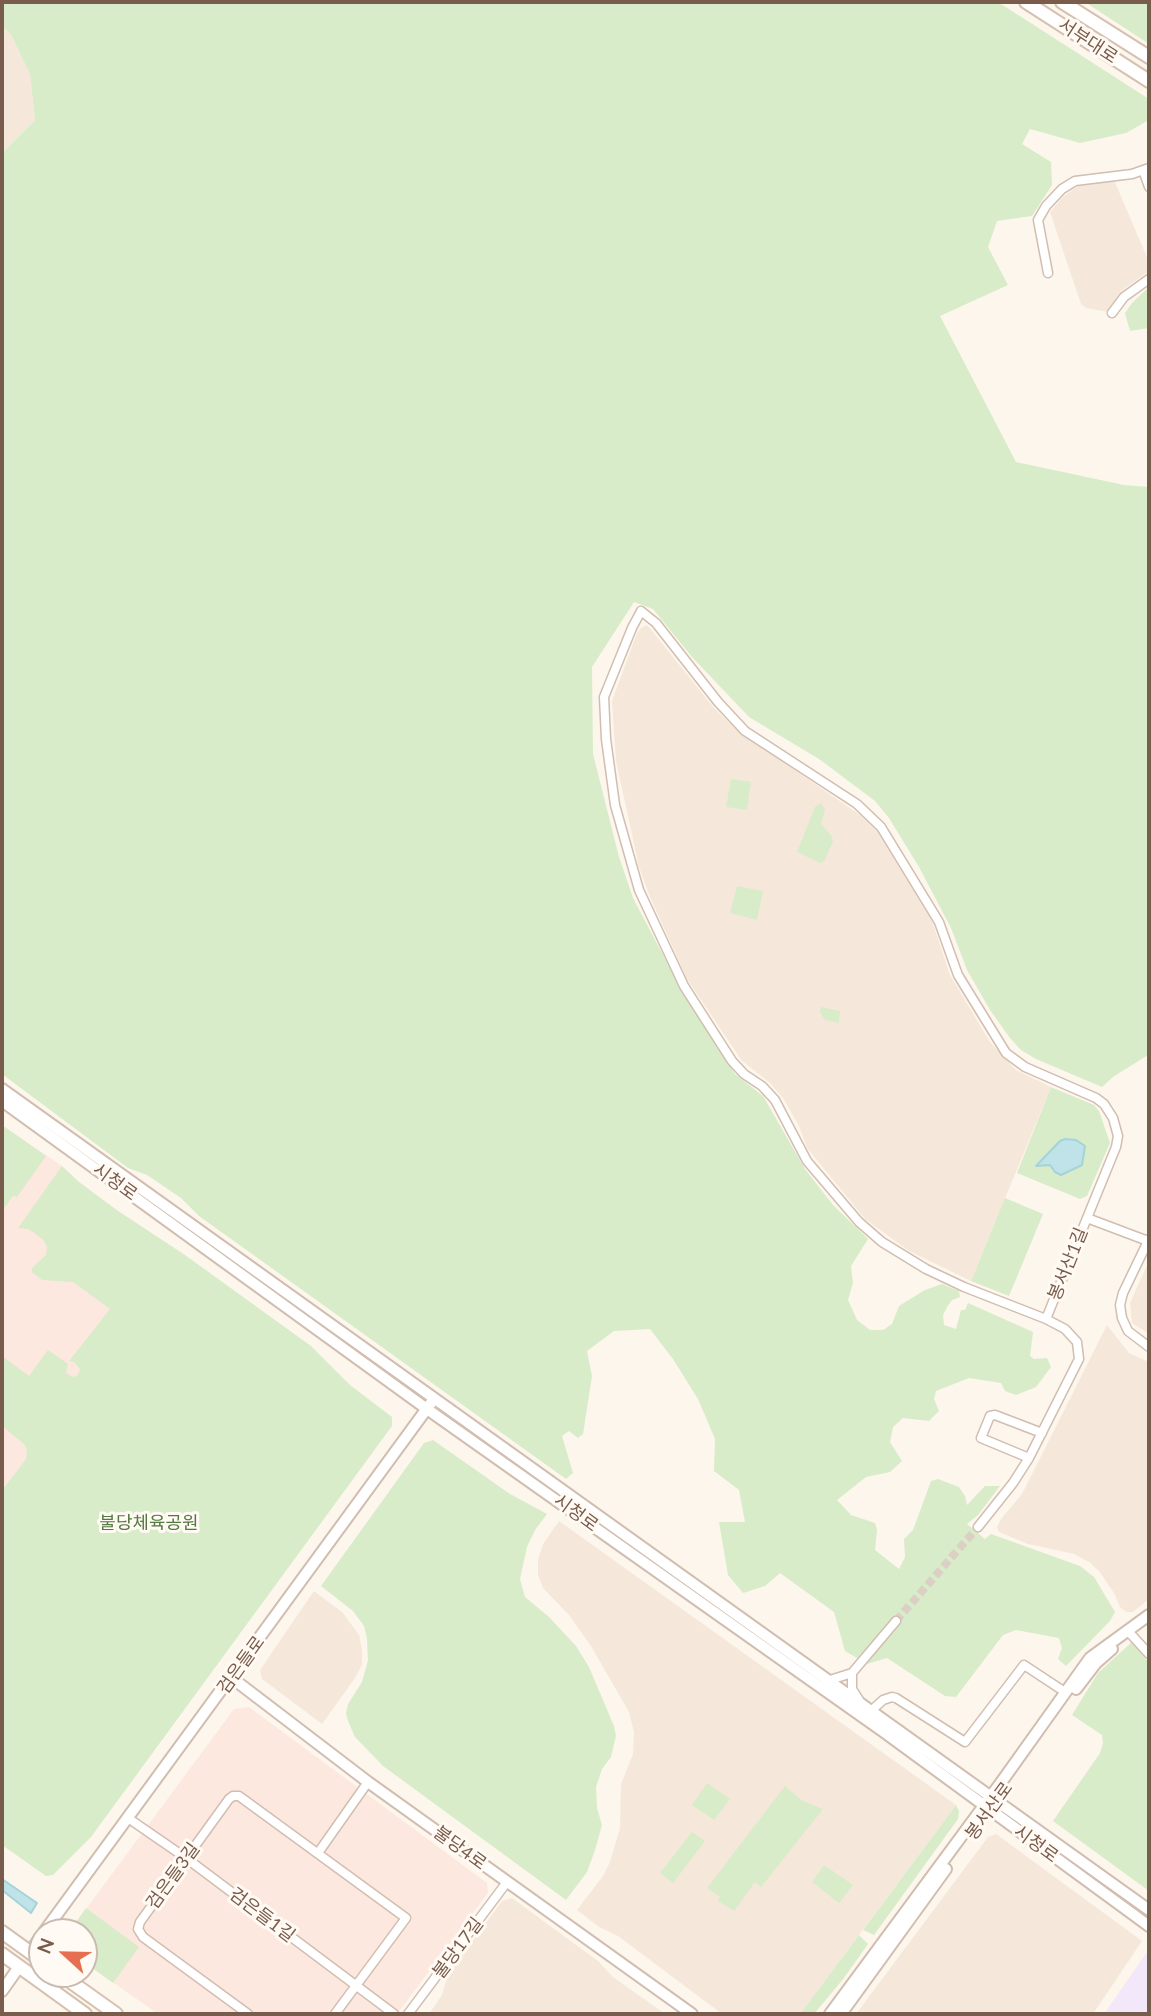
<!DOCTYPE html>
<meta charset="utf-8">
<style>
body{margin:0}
#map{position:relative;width:1151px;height:2016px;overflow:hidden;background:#fdf6ec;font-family:Lato,sans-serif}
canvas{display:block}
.frame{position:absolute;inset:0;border:4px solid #7a5c4d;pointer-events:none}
.north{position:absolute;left:28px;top:1918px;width:70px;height:70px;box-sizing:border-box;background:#fffaf3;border:2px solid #cabbb1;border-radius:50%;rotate:292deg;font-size:19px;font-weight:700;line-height:28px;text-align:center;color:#7a5c4d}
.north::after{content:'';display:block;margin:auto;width:24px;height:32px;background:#e76f51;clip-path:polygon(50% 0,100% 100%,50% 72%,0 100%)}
</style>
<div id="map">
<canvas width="1151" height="2016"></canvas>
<div class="frame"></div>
<div class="north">N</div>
</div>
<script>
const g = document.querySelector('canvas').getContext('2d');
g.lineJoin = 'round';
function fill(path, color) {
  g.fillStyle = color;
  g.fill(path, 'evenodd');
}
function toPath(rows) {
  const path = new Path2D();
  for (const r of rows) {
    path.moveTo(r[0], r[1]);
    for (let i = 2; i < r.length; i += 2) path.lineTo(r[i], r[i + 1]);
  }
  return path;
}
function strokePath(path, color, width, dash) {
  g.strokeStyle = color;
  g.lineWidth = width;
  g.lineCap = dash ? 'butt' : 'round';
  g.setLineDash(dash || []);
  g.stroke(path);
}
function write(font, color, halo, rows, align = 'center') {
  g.font = font + ' Lato,"Noto Sans KR",sans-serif';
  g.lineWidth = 6;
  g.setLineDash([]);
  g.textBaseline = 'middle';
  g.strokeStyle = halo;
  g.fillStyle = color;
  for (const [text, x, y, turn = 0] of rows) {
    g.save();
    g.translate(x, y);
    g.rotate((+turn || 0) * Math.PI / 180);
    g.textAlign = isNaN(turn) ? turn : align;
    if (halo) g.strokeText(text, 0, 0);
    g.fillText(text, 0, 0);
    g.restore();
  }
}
const residential = toPath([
 [2,26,11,35,30,74,35,120,2,153],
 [1114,180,1149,262,1149,271,1121,291,1109,312,1086,308,1081,304,1050,212,1063,197,1078,186],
 [646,625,649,627,714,708,738,731,860,815,877,831,932,921,950,975,990,1042,1016,1070,1051,1087,971,1281,909,1251,865,1219,807,1148,799,1126,783,1098,770,1083,742,1061,687,979,650,897,639,867,616,761,612,701,637,633,641,628],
 [1149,1261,1149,1334,1132,1323,1130,1303],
 [1107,1325,1129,1353,1149,1362,1149,1599,1133,1612,1126,1612,1120,1607,1114,1593,1099,1571,1089,1562,1074,1554,1028,1544,999,1532,997,1527,1001,1519,1022,1494],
 [559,1521,956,1805,800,2014,722,2014,618,1936,599,1927,577,1910,603,1876,610,1862,620,1828,621,1784,633,1754,634,1732,629,1712,591,1646,569,1615,543,1588,538,1575,538,1560,543,1544],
 [314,1591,343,1613,359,1635,362,1650,362,1665,355,1678,322,1724,262,1679,260,1670],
 [996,1834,1142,1941,1093,2014,856,2014,988,1837],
 [512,1898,598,1961,613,1977,665,2014,429,2014,442,1995,448,1975,502,1901]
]);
const commercial = toPath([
 [2,1125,62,1166,79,1182,118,1211,185,1255,2,1490],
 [249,1707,487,1883,488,1893,397,2014,158,2014,84,1962,84,1932,69,1932,234,1709]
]);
const education = toPath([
 [1147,1952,1149,1954,1149,2014,1104,2014]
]);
const green = toPath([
 [2,2,998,2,1149,99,1149,120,1126,133,1080,143,1030,129,1022,144,1051,162,1052,185,1032,216,997,221,988,247,1008,285,940,316,1016,462,1124,485,1149,487,1148,1055,1113,1077,1102,1087,1036,1059,1021,1050,1010,1038,990,1010,967,970,951,928,919,867,889,818,875,801,819,759,749,717,692,657,653,609,634,602,592,667,593,754,619,857,633,898,681,989,735,1074,763,1096,805,1169,833,1205,868,1239,851,1266,853,1283,848,1300,857,1320,870,1330,883,1330,892,1324,899,1306,925,1290,942,1284,959,1291,960,1297,952,1300,947,1307,943,1315,944,1325,956,1329,961,1310,965,1310,968,1303,1033,1332,1030,1356,1034,1359,1047,1358,1051,1367,1036,1387,1016,1395,1005,1391,1001,1383,969,1378,936,1391,934,1399,939,1411,929,1421,903,1418,893,1427,890,1442,902,1461,890,1472,866,1477,837,1500,851,1515,875,1523,877,1530,875,1550,899,1569,905,1557,904,1539,913,1530,931,1481,938,1479,959,1487,965,1496,967,1505,985,1486,1000,1486,978,1515,967,1524,985,1539,991,1534,1080,1566,1094,1577,1115,1612,1110,1621,1066,1666,1058,1659,1062,1648,1059,1638,1016,1630,1003,1635,956,1697,945,1696,887,1658,867,1664,845,1651,834,1612,780,1573,765,1586,743,1593,728,1575,719,1522,745,1522,739,1490,714,1471,715,1439,698,1399,673,1359,650,1329,614,1331,587,1351,592,1376,583,1434,578,1438,569,1431,562,1436,573,1473,566,1479,199,1216,181,1198,147,1175,128,1168,2,1074,2,153,35,120,30,74,11,35,2,26],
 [1085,2,1149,2,1149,44],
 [1149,287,1149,328,1130,331,1125,313,1132,303],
 [731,779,751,782,747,810,726,807],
 [821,803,825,810,821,824,831,835,833,841,825,860,820,863,797,852,815,807],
 [737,886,763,891,757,920,730,913],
 [821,1007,840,1011,839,1023,825,1020,820,1012],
 [1051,1087,1094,1105,1099,1111,1110,1143,1087,1196,1080,1199,1017,1173],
 [2,1125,46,1156,17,1197,13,1196,2,1211],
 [62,1166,79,1182,118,1211,185,1255,311,1346,350,1385,392,1417,392,1426,91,1837,53,1875,46,1876,2,1845,2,1490,26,1459,27,1450,24,1444,2,1426,2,1356,29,1376,48,1350,68,1364,66,1373,73,1377,78,1375,80,1369,74,1362,69,1361,110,1309,73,1282,42,1280,32,1272,32,1268,46,1255,47,1247,44,1241,36,1234,28,1229,18,1228],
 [1005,1198,1043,1214,1009,1296,971,1281],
 [433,1440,510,1494,547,1514,535,1530,527,1547,520,1579,525,1597,549,1617,576,1646,589,1667,614,1726,616,1736,611,1757,602,1769,596,1787,597,1808,602,1825,595,1850,587,1872,566,1900,383,1766,355,1737,348,1721,346,1713,348,1704,362,1682,368,1660,367,1639,364,1626,353,1611,321,1586,424,1443],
 [1132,1642,1149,1663,1149,1891,1053,1821,1100,1753,1103,1743,1102,1735,1072,1715,1098,1673],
 [707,1783,730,1799,714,1820,692,1805],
 [785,1786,801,1800,823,1809,761,1887,755,1882,734,1911,718,1901,720,1897,707,1888],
 [956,1805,959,1811,958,1819,874,1935,863,1930],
 [692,1832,705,1841,673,1883,660,1873],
 [824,1865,853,1885,839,1903,812,1882],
 [86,1908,139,1947,113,1983,84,1962,84,1932,69,1932],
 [859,1935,868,1944,844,1978,814,2014,800,2014]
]);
const water = toPath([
 [1065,1139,1076,1140,1085,1146,1082,1165,1061,1175,1055,1172,1050,1165,1036,1166,1060,1141,1065,1139],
 [2,1879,37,1903,31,1913,2,1890,2,1879]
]);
const minorTunnel = toPath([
 [896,1621,978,1527]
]);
const minor = toPath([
 [1143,170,1149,187],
 [1048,273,1038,220,1046,206,1062,189,1075,181,1132,174,1149,168],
 [1112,313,1124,297,1149,279],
 [1149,1239,1123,1293,1120,1305,1122,1318,1128,1331,1149,1347],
 [1046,1319,964,1287,926,1269,882,1242,859,1222,807,1161,775,1100,762,1086,744,1074,732,1061,684,986,639,890,615,805,606,739,604,697,632,628,641,611,656,623,718,702,745,731,857,804,881,827,939,922,958,975,1006,1053,1025,1067,1096,1098,1104,1104,1113,1118,1118,1136,1116,1147,1087,1218],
 [1029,1458,981,1438,990,1416,995,1415,1042,1433],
 [978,1527,1013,1483,1029,1458,1079,1359,1077,1342,1065,1329,1046,1319,1087,1218,1148,1241],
 [1127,1630,1149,1654],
 [852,1673,852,1689,859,1700],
 [830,1680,852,1673,896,1621],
 [872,1710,883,1700,892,1697,896,1698,965,1742,1024,1665,1065,1692],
 [128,1818,186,1858,394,2014],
 [318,1853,368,1782],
 [248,2014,143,1937,138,1929,140,1922,229,1799,233,1796,239,1796,406,1918,335,2014],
 [408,2014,507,1882]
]);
const tertiary = toPath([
 [2,1089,1149,1910],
 [2,1101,427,1409,884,1732,1149,1926],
 [232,1678,368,1782,692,2014],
 [1076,1689,1096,1663,1112,1649],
 [44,1932,431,1403],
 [30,1952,42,1935],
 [2,1991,19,1967],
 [830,2014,1000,1784,1090,1658,1149,1615],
 [841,2014,946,1869]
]);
const secondary = toPath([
 [1026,2,1149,81],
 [1062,2,1149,57],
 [2,1932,42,1961],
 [2,1954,85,2014],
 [60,1974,116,2014]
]);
const streetNames = [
 ["서부대로",1088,41,33],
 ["시청로",115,1182,36],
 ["봉서산1길",1068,1264,-68],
 ["시청로",576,1513,36],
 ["검은들로",241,1665,-54],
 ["봉서산로",989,1811,-54],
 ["시청로",1036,1844,36],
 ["불당4로",460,1848,36],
 ["검은들3길",173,1876,-54],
 ["검은들1길",262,1915,37],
 ["불당17길",458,1948,-53]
];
const parkNames = [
 ["불당체육공원",149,1523]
];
fill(residential, '#f5e8da');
fill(commercial, '#fde8e0');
fill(education, '#f3e8fa');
fill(green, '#d8ecc9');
fill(water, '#bfe3e8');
strokePath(water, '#a5d3da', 2);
strokePath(minorTunnel, '#dcd0c4', 8, [8, 4]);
strokePath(minor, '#d1beb0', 11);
strokePath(tertiary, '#d1beb0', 14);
strokePath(secondary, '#d6c0b0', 16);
strokePath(minor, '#fff', 8);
strokePath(tertiary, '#fff', 10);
strokePath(secondary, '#fff', 12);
write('18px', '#7a5c4d', '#fffaf3', streetNames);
write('18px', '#537a41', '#fffaf3', parkNames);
</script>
